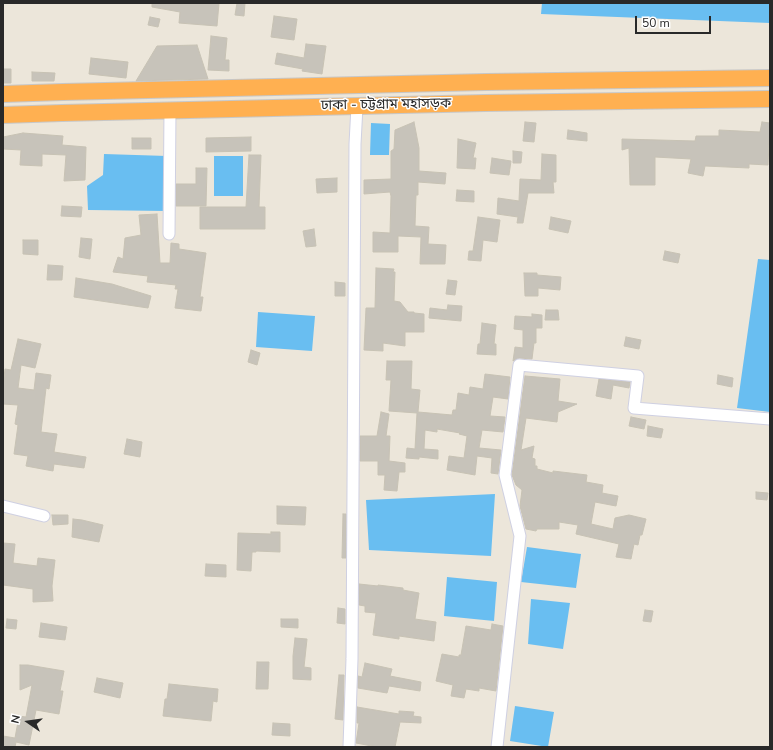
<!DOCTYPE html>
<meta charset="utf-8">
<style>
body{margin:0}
#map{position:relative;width:773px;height:750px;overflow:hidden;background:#ece6da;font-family:"Nunito Sans",sans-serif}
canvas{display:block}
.frame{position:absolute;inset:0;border:4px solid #292929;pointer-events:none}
.north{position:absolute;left:8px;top:702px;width:40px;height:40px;-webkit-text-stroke:3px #fff;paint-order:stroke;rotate:283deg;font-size:11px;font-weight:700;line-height:16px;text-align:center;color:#292929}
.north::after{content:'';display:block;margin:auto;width:14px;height:18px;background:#292929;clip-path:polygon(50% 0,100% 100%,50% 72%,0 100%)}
.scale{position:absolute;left:635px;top:16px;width:76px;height:18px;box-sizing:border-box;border:2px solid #292929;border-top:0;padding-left:5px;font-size:12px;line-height:14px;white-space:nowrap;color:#292929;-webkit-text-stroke:3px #fff;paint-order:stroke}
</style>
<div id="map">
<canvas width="773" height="750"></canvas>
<div class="frame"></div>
<div class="north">N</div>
<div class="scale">50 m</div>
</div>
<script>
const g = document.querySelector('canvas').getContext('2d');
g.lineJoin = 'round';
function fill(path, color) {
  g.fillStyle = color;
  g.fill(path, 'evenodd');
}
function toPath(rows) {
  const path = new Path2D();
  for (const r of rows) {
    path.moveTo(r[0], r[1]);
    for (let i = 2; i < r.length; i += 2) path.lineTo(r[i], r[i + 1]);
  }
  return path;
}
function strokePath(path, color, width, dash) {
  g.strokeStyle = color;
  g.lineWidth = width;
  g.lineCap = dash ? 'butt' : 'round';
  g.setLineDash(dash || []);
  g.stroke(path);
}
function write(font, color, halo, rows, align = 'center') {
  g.font = font + ' "Nunito Sans","Noto Sans Bengali",sans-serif';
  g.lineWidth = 3;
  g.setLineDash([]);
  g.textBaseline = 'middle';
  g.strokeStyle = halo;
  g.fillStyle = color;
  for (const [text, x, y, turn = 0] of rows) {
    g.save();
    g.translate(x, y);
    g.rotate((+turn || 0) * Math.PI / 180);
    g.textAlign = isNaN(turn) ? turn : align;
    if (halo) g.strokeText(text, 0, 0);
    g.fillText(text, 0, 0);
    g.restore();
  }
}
const water = toPath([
 [542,3,770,3,770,23,541,14],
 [371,123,390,124,389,155,370,155],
 [104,154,167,156,166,211,88,210,87,186,103,175],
 [214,156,243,156,243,196,214,196],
 [758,259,770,260,770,412,737,408],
 [258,312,315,316,312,351,256,347],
 [495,494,491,556,369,550,366,500],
 [527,547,581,554,576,588,521,582],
 [447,577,497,582,494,621,444,616],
 [531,599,570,603,563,649,528,644],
 [515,706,554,712,548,747,510,741]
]);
const building = toPath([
 [152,3,219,3,217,26,179,23,180,12,152,7,152,3],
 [237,3,245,3,244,16,235,15,237,3],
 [274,16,297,19,294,40,271,37,274,16],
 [150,17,160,19,158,27,148,25,150,17],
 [211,36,227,38,225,60,229,60,229,71,208,70,211,36],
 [306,44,326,46,322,74,302,71,303,69,275,64,277,53,304,58,306,44],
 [197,45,208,79,136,81,157,46,197,45],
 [91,58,128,62,126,78,89,74,91,58],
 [3,69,11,69,11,83,3,83,3,69],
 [32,72,55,73,54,81,32,81,32,72],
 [414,122,419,148,419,171,446,173,445,184,418,182,418,195,416,195,415,226,429,227,428,244,446,245,445,264,420,264,421,237,398,236,398,252,373,252,373,232,390,233,391,196,390,192,364,194,364,180,391,179,391,151,394,149,395,130,414,122],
 [525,122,536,123,534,142,523,141,525,122],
 [762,122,770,123,768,165,749,164,749,168,705,166,703,176,688,173,691,159,655,157,655,185,630,185,629,148,622,150,622,139,695,141,696,136,719,136,719,130,760,132,762,122],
 [568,130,587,133,587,141,567,139,568,130],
 [23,133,63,136,62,145,86,147,85,180,64,181,66,155,42,154,42,166,20,165,21,150,3,149,3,137,23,133],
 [251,137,251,151,206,152,206,138,251,137],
 [132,138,151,138,151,149,132,149,132,138],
 [458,139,476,143,473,158,476,158,475,169,457,168,458,139],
 [513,151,522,152,521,163,513,163,513,151],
 [542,154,556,155,556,182,553,182,554,193,528,193,523,223,517,223,518,217,497,214,498,198,519,201,520,179,541,180,542,154],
 [249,155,261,155,259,207,265,207,265,229,200,229,200,207,246,207,249,155],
 [492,158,511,161,509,175,490,173,492,158],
 [196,168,207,168,206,206,176,206,176,184,196,184,196,168],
 [337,178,337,192,317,193,316,179,337,178],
 [457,190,474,191,474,202,456,201,457,190],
 [62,206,82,207,81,217,61,216,62,206],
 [157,214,160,263,170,263,171,243,179,244,179,249,206,253,200,297,203,297,201,311,175,308,178,289,175,289,176,285,147,282,148,276,113,272,118,257,123,259,125,238,141,235,139,215,157,214],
 [478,217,500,220,497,242,483,240,481,261,468,260,469,251,473,251,478,217],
 [551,217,571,221,568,233,549,229,551,217],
 [314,229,316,246,306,247,303,231,314,229],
 [81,238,92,239,90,259,79,257,81,238],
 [23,240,38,240,38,255,23,254,23,240],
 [665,251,680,254,678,263,663,260,665,251],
 [48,265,63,266,62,280,47,280,48,265],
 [376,268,394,269,393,272,395,272,394,301,400,302,408,312,414,312,414,313,424,314,424,332,405,332,405,346,383,343,383,351,364,350,366,308,375,308,376,268],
 [524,273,537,273,537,275,561,277,560,290,538,288,538,296,525,296,524,273],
 [76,278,112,284,151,296,148,308,74,297,76,278],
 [448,280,457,281,455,295,446,294,448,280],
 [335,282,345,283,345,296,335,296,335,282],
 [448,305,462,306,461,321,429,318,430,308,447,310,448,305],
 [546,310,558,310,559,320,545,320,546,310],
 [532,314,542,315,542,328,536,328,536,343,534,343,532,359,519,358,513,361,515,347,523,348,523,330,514,329,515,316,532,317,532,314],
 [482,323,496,325,494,344,496,344,496,355,477,354,478,344,480,344,482,323],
 [626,337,641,340,639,349,624,346,626,337],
 [18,339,41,344,35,368,21,365,18,388,34,390,36,373,51,375,49,389,46,388,41,432,57,434,54,452,86,457,84,468,54,464,53,471,26,466,28,456,14,454,18,425,15,424,18,405,3,404,3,386,5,369,11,370,18,339],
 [251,350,260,353,257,365,248,362,251,350],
 [387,361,412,361,411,389,420,390,418,412,452,415,453,410,456,410,458,393,469,395,470,387,483,389,485,374,510,377,508,399,493,397,490,416,505,417,503,432,482,430,479,448,501,450,498,474,491,473,492,458,477,456,475,475,447,470,449,456,464,458,467,436,459,434,460,433,437,429,437,432,425,430,424,449,438,450,438,459,419,457,419,459,406,458,407,448,415,449,417,413,389,411,391,380,386,380,387,361],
 [718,375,733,378,732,387,717,384,718,375],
 [525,376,560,379,558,401,577,404,558,412,557,422,526,418,521,450,534,446,532,458,535,459,535,466,537,466,537,469,553,473,553,471,587,475,586,482,603,485,602,493,618,496,616,506,595,502,591,524,613,529,615,518,629,515,646,519,642,535,640,535,638,545,634,544,631,559,616,557,619,544,576,534,578,525,559,522,559,529,537,529,536,531,526,529,520,506,522,490,516,485,512,475,525,376],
 [599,379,630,382,629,388,613,385,611,399,596,396,599,379],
 [381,412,389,414,386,436,390,436,389,461,405,463,405,472,399,472,397,491,384,490,385,475,378,475,378,461,360,461,360,436,377,436,381,412],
 [631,417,646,420,644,429,629,426,631,417],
 [648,426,663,429,661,438,647,436,648,426],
 [127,439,142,442,140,457,124,454,127,439],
 [756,492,768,493,767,500,756,499,756,492],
 [277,506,306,507,305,525,277,524,277,506],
 [343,514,346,514,346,558,342,558,343,514],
 [52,515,68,515,68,524,53,525,52,515],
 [73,519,82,520,103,525,99,542,72,537,73,519],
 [271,532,280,532,280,552,256,551,256,552,252,552,251,571,237,570,238,533,271,534,271,532],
 [3,543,15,544,13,563,37,566,38,558,55,560,52,586,53,601,33,602,33,589,3,585,3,543],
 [206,564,226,565,226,577,205,576,206,564],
 [359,584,378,586,378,585,403,588,403,590,419,593,415,619,436,622,434,641,399,636,399,639,373,635,376,613,365,612,365,606,359,605,359,584],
 [338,608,345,609,345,624,337,623,338,608],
 [645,610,653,611,651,622,643,621,645,610],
 [7,619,17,620,16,629,6,628,7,619],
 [281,619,298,619,298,628,281,627,281,619],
 [41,623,67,627,65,640,39,637,41,623],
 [492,624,503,626,496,691,479,688,479,691,466,689,464,698,451,696,453,685,436,681,442,654,459,657,459,655,461,655,466,626,491,630,492,624],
 [295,638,307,639,304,667,311,668,311,680,293,679,293,656,295,638],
 [257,662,269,662,268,689,256,689,257,662],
 [365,663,392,669,390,676,421,682,420,691,389,686,387,693,358,688,358,676,362,677,365,663],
 [20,665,28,665,64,671,60,691,63,691,59,714,36,710,29,745,16,742,15,747,3,747,3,736,15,738,19,716,26,717,32,685,20,690,20,665],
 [339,675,344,675,343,720,335,719,339,675],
 [97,678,123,683,120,698,94,692,97,678],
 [169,684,218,689,217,702,213,701,211,721,163,716,165,699,167,699,169,684],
 [357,707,399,714,399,711,414,712,413,716,421,717,421,723,400,722,395,747,377,747,356,743,359,723,357,723,357,707],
 [273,723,290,724,290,736,272,735,273,723]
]);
const minor = toPath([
 [169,234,170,110],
 [3,506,44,516],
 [349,747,352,659,355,144,357,106],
 [497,747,520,536,505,475,519,365,638,376,634,408,770,419]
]);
const highway = toPath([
 [3,94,63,92,486,82,770,78],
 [3,115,62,113,485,103,770,99]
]);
const streetNames = [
 ["ঢাকা - চট্টগ্রাম মহাসড়ক",386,105,-1]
];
fill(water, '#69bef1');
fill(building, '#c7c3ba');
strokePath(building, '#c7c2b4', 1);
strokePath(minor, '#cfd0e2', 13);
strokePath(highway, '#c7c7c7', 18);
strokePath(minor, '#fff', 11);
strokePath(highway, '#ffb051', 16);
write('14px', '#292929', '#fff', streetNames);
</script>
